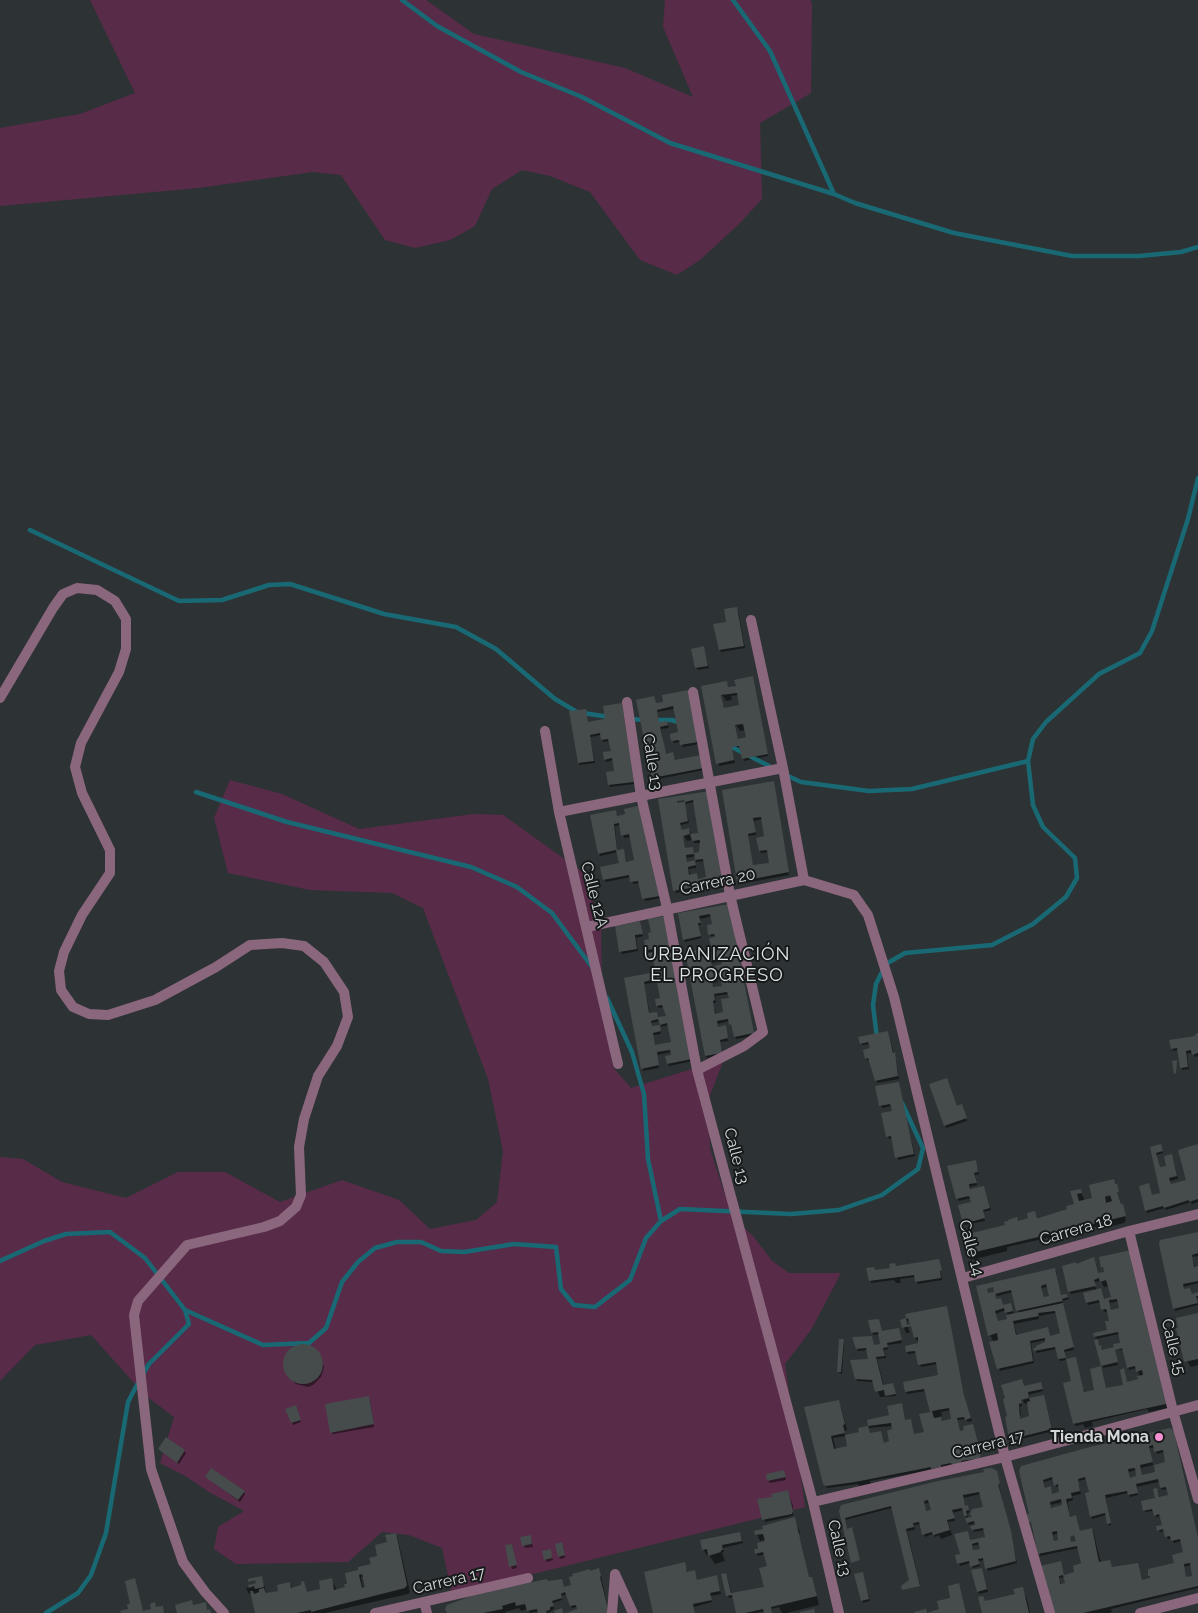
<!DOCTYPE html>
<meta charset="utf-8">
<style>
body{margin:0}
canvas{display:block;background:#2d3234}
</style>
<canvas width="1198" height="1613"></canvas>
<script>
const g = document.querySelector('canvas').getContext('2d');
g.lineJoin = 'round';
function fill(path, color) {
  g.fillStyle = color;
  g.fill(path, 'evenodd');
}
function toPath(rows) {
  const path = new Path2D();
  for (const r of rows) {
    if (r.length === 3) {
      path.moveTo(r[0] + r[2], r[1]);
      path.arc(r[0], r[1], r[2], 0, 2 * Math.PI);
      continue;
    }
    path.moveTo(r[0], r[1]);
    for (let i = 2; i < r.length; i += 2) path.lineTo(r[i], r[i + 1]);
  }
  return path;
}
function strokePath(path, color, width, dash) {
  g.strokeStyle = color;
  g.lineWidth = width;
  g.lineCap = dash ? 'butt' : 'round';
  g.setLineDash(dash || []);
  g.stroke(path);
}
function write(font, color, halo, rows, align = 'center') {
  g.font = font + ' Raleway,sans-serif';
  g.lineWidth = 4;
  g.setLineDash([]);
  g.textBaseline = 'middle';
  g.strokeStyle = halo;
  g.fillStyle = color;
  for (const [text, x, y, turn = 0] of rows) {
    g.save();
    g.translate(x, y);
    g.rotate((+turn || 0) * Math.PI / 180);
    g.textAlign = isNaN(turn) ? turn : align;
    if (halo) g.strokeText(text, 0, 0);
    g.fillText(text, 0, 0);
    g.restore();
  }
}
const green = toPath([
 [90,0,426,0,474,34,625,68,693,97,663,27,665,0,810,0,812,4,811,93,760,123,762,199,740,223,700,260,677,275,640,260,590,192,550,176,522,170,492,189,475,226,450,240,415,248,385,240,341,175,313,172,198,188,0,206,0,128,80,114,135,93],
 [230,780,282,794,359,829,474,814,503,815,584,873,601,925,602,1002,613,1067,631,1088,724,1059,709,1098,710,1149,724,1192,741,1225,753,1236,772,1261,789,1273,841,1273,811,1330,785,1364,805,1507,452,1594,442,1548,409,1535,382,1532,348,1562,236,1564,214,1549,218,1527,244,1511,209,1492,187,1477,160,1463,174,1417,145,1395,91,1335,35,1345,0,1381,0,1157,23,1159,62,1182,126,1198,178,1172,225,1172,280,1202,342,1180,399,1200,430,1229,476,1220,497,1202,503,1151,488,1079,423,908,392,893,310,890,228,873,214,818]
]);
const shadow = toPath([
 [738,610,745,648,721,652,720,650,728,623],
 [704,648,709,668,698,670,696,668],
 [753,680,768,756,744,761,741,748,732,750,735,763,719,766,702,687,726,682,729,688],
 [721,693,726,701,732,700,731,696,739,695,741,706,724,710],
 [735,723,740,731,746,730,747,738,738,740],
 [687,692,699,744,683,747,681,742,674,743,671,735,679,733,674,709,657,712,660,724,667,722,669,728,661,729,666,755,673,754,676,761,700,756,704,770,654,780,653,777,656,704,665,703],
 [621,705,634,784,610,787,607,773,615,772,613,760,606,762,605,759,612,752,610,741,603,742,601,735,590,737,595,763,580,765,579,763,585,710,588,723,607,720],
 [773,783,789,875,740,884,723,791],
 [763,819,766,837,760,851,761,853,768,852,770,864,753,867,748,836,756,835,754,821],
 [709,792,726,884,701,888,702,892,696,893,694,889,676,893,659,801],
 [686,798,686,803,676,804,675,800],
 [694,802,700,834,692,835,689,830,682,831,681,825,689,823,685,804],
 [682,833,687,841,693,840,694,843,701,843,700,853,694,854,693,851,685,850],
 [696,856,696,861,687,863,686,858],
 [704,861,707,878,699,880,696,875,690,876,689,869,696,868,696,862],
 [615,811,617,817,626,815,661,898,645,901,640,883,633,884,631,877,606,882,604,879,620,864,618,852,600,856,599,853],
 [620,825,624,838,631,837,636,861,627,863,624,853,617,851,615,826],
 [730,908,754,1036,736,1039,730,1021,717,1024,718,1028,726,1029,728,1041,720,1042,722,1055,707,1058,706,1056,702,950,704,956,719,953,718,949,714,950,712,947,716,938,716,936,711,936,710,934,714,925,712,916,700,919,701,925,699,925,701,938,685,942,679,914],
 [723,961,724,965,717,973,718,975,721,975,723,987,713,989,712,983,718,982,717,977,713,975,711,963],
 [729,994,730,999,725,1013,716,1015,713,1003,716,1003,715,996],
 [640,922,643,936,636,938,638,951,622,954,621,951],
 [650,934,693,1061,669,1066,668,1063,672,1056,671,1052,657,1055,659,1068,643,1071,626,979,649,974,652,983,644,984,650,1015,656,1013,658,1019,668,1017,664,1007,659,1008,657,1005,661,999,655,961,650,962,649,960,649,954,647,950,651,940],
 [660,1021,661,1026,652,1028,651,1023],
 [669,1025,672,1043,655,1046,653,1035,661,1034,660,1027],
 [888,1032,896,1060,899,1079,877,1083,870,1060,868,1061,866,1058,871,1049,870,1044,862,1045,861,1043],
 [1198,1036,1198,1056,1195,1057,1193,1052,1187,1054,1189,1069,1182,1070,1179,1050,1173,1051,1172,1049],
 [898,1083,915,1156,898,1160,892,1138,889,1139,888,1137,893,1112,892,1106,882,1108,881,1105],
 [930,1085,957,1108,963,1108,967,1121,946,1128],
 [1198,1146,1198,1202,1192,1204,1191,1202,1166,1210,1165,1208,1147,1213,1141,1187,1152,1196,1162,1194,1151,1148,1162,1148,1163,1153,1156,1155,1160,1169,1168,1167,1173,1158,1178,1179,1170,1181,1171,1185,1187,1181],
 [976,1164,979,1174,975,1175,977,1185,970,1187,971,1190,984,1187,991,1210,983,1212,985,1221,965,1225,964,1223,972,1203,971,1198,959,1201,957,1198],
 [1116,1188,1126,1220,1124,1223,1103,1228,1099,1220,1100,1226,1007,1247,1007,1251,971,1260,968,1254,966,1241,1027,1220,1034,1212,1038,1219,1069,1210,1075,1205,1072,1192,1080,1190,1085,1201],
 [1105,1195,1117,1195,1105,1197],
 [1198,1233,1198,1256,1192,1257,1195,1268,1198,1267,1198,1283,1183,1287,1184,1291,1192,1295,1198,1294,1198,1298,1197,1298,1198,1305,1175,1311,1174,1308],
 [1100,1258,1159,1364,1168,1408,1149,1412,1147,1409,1092,1422,1093,1426,1085,1428,1083,1424,1076,1426,1074,1424,1073,1382,1077,1361,1083,1389,1086,1393,1125,1386,1127,1383,1138,1381,1140,1377,1137,1368,1129,1370,1124,1350,1117,1350,1128,1347,1122,1344,1119,1334,1096,1339,1095,1337,1094,1334,1109,1331,1110,1322,1108,1311,1104,1312,1101,1302,1088,1305,1087,1303,1094,1291,1094,1289,1071,1294,1069,1291,1098,1276,1108,1274,1102,1267],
 [1094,1280,1095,1282,1101,1281,1104,1287,1109,1286,1112,1298,1104,1300,1091,1281],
 [1119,1301,1121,1309,1111,1311,1110,1303],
 [940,1266,942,1280,918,1284,915,1277,900,1279,901,1283,896,1283,894,1280,871,1283,868,1269,875,1271,896,1267],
 [1056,1271,1061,1297,1067,1295,1069,1299,1063,1301,1062,1304,1074,1350,1064,1352,1066,1360,1060,1361,1056,1349,1037,1353,1035,1349,1047,1342,1046,1340,1031,1343,1034,1363,1000,1371,992,1342,994,1342,990,1335,978,1287],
 [994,1286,997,1296,1013,1292,1019,1313,1014,1314,1011,1305,1003,1306,1001,1299,995,1300,987,1295,986,1288],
 [1048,1287,1050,1296,1044,1298,1042,1288],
 [1006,1310,1009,1320,998,1323,995,1314],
 [1056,1313,1061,1334,1050,1337,1017,1336,1014,1324,1039,1319,1039,1316],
 [946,1307,965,1399,972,1421,968,1422,966,1419,957,1420,960,1432,975,1436,982,1461,870,1481,871,1484,860,1487,858,1484,828,1488,826,1487,819,1459,838,1401,841,1407,847,1430,844,1431,845,1436,833,1438,836,1450,847,1447,860,1433,859,1429,869,1427,868,1421,905,1422,914,1435,925,1433,931,1413,926,1391,907,1394,906,1392,939,1376,937,1364,921,1367,917,1353,908,1354,907,1352,920,1344,919,1340,916,1340,915,1338,910,1320,906,1321,910,1333,906,1333,901,1320,908,1319,907,1315],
 [951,1410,953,1419,943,1422,940,1416,942,1416,941,1412],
 [893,1426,894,1430,891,1442,884,1444,881,1432,870,1440,868,1428],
 [1198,1315,1198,1365,1191,1367,1187,1361],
 [870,1321,882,1333,899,1330,900,1332,902,1343,887,1345,888,1349,884,1350,886,1358,877,1359,884,1386,893,1385,896,1396,880,1397,874,1382,857,1381,856,1378,870,1360,867,1350,858,1351,857,1348,882,1345,879,1334,874,1335,872,1333],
 [843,1340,844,1343,842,1374,838,1372],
 [302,1345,310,1346,317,1350,322,1359,324,1367,321,1377,313,1385,308,1387,296,1384,288,1377,285,1369,285,1358,292,1349],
 [1099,1347,1101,1347,1103,1352,1115,1351,1118,1365,1103,1368],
 [1042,1386,1043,1391,1028,1395,1030,1399,1044,1396,1053,1431,1022,1439,1023,1442,1016,1442,1012,1436,1004,1400,1024,1388],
 [1020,1396,1025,1404,1029,1403,1030,1417,1021,1420,1019,1416,1021,1415,1020,1407,1022,1406],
 [370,1400,374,1427,333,1434,331,1432],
 [287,1409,297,1409,301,1422,293,1425],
 [1175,1434,1198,1537,1198,1588,1111,1609,1112,1612,1109,1613,1052,1613,1060,1562,1064,1576,1076,1573,1082,1564,1078,1548,1040,1556,1020,1471],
 [1150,1448,1155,1448,1157,1454,1164,1452,1167,1463,1157,1473,1142,1476,1141,1468,1153,1465],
 [1136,1470,1138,1477,1130,1479,1129,1472],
 [1054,1479,1056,1487,1060,1486,1059,1494,1053,1496,1051,1490,1045,1489,1044,1482],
 [1087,1479,1090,1493,1091,1516,1092,1519,1106,1515,1109,1526,1111,1525,1106,1498,1128,1493,1130,1497,1138,1495,1136,1487,1159,1482,1162,1490,1168,1489,1170,1496,1160,1498,1157,1490,1157,1499,1144,1510,1145,1512,1154,1511,1156,1517,1161,1516,1163,1526,1158,1530,1160,1532,1165,1531,1168,1539,1172,1539,1174,1543,1182,1541,1185,1553,1175,1564,1150,1576,1152,1579,1142,1582,1112,1569,1110,1561,1101,1563,1093,1531,1080,1532,1077,1519,1076,1516,1070,1518,1069,1512,1068,1502,1073,1500,1072,1496,1081,1494,1078,1481],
 [1063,1502,1064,1506,1052,1509,1050,1505],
 [1058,1533,1060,1541,1054,1542,1053,1535],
 [1075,1534,1077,1542,1070,1543,1069,1536],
 [1191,1565,1193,1577,1186,1578,1184,1567],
 [1065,1577,1066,1584,1061,1585,1059,1578],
 [160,1449,184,1451,186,1453,179,1464],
 [785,1474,786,1480,770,1483,768,1481],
 [206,1477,244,1491,245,1494,240,1502],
 [999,1485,1017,1563,988,1571,984,1560,979,1561,980,1566,973,1568,970,1563,960,1566,957,1556,961,1554,970,1541,986,1537,984,1530,974,1532,973,1529,976,1526,976,1523,969,1525,963,1510,953,1513,955,1521,948,1522,952,1535,941,1539,939,1535,935,1537,934,1535,943,1532,942,1530,925,1537,921,1524,914,1525,915,1530,907,1531,920,1585,903,1589,910,1580,892,1508,845,1520,852,1562,840,1511,990,1488],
 [981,1494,985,1509,973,1517,968,1519,967,1513,969,1513,969,1509,965,1507,963,1498],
 [930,1502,932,1511,926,1512,924,1504],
 [980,1544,981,1550,973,1551,972,1546],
 [788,1492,793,1506,793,1516,765,1522,759,1500,771,1498],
 [794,1519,800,1532,798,1536,801,1541,809,1579,815,1588,819,1605,787,1613,782,1613,779,1607,771,1609,772,1613,766,1613,765,1611,756,1613,737,1613,734,1597,729,1598,728,1596,727,1577,732,1594,765,1588,769,1567,765,1554,758,1556,756,1553,771,1541,770,1538,760,1541,756,1532],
 [397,1536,410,1592,408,1594,325,1613,257,1613,252,1593,249,1594,246,1588,258,1584,264,1585,267,1594,280,1592,290,1583,293,1589,303,1586,304,1582,307,1593,322,1590,331,1580,337,1590,347,1588,360,1571,372,1565,388,1542],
 [361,1577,364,1577,366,1588,363,1589],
 [741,1536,743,1543,723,1548,724,1552,722,1553,725,1561,715,1564,709,1555,707,1556,704,1550,702,1543],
 [522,1538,531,1539,533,1547,525,1548],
 [512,1545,517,1568,512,1569,511,1566],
 [563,1546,565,1558,560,1559,559,1556],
 [550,1551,553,1560,547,1562,545,1559],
 [684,1563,688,1573,696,1574,697,1581,717,1579,721,1594,710,1596,712,1602,694,1607,695,1613,656,1613],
 [597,1570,601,1576,609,1613,568,1613,578,1610,577,1607,572,1608,567,1594,561,1596,562,1600,553,1603,554,1609,548,1613,539,1613,539,1611,530,1613,528,1609,521,1611,519,1608,505,1612,505,1613,448,1613,448,1606,462,1601,540,1582,561,1580,564,1588,572,1586,570,1578],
 [982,1571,988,1592,979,1594,978,1592],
 [863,1576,870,1601,863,1603,862,1600],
 [1021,1589,1027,1599,1030,1613,983,1613,985,1603,1017,1595]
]);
const stream = toPath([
 [402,0,437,26,521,72,582,97,670,143,834,194,855,203,954,233,1072,256,1139,256,1181,252,1198,247],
 [733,0,770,51,834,194],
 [30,530,179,601,222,600,269,585,290,584,384,614,456,627,496,649,555,699,577,712,609,717],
 [629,719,646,720],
 [654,720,672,720,681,723],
 [728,745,773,768],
 [786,775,801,782,869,791,912,789,1028,761],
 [196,792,287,822,471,867,517,887,552,913,592,967],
 [607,998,632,1052,644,1094,648,1159,661,1221],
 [877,1038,873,1005,876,984,886,964,905,953,992,945,1033,924,1066,897,1077,878,1075,858,1043,827,1033,805,1028,761,1033,739,1046,722,1099,674,1140,653,1152,631,1188,519,1198,478],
 [0,1261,44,1241,66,1234,110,1232,145,1258,185,1310,263,1345,309,1343,326,1328,342,1282,358,1262,375,1248,397,1242,421,1242,441,1251,464,1252,514,1244,556,1247,561,1289,574,1305,595,1307,630,1280,646,1238,661,1221,680,1209,791,1214,839,1210,882,1195,918,1169,923,1148,902,1103],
 [143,1374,149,1364,189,1324,185,1310],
 [46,1613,78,1593,91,1575,106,1533,128,1402,139,1381]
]);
const building = toPath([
 [737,607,744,646,719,650,713,624,726,622,724,609],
 [704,646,708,666,695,668,691,649],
 [753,676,768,754,742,759,739,746,732,747,734,760,716,764,701,686,727,681,728,687,736,686,734,680],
 [737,693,739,705,724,708,721,695],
 [743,724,746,737,738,739,735,725],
 [688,690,698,742,680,745,679,740,671,741,670,734,678,732,673,706,657,710,659,722,667,721,668,725,660,727,665,748,666,754,673,752,675,760,701,755,704,768,652,778,636,700,654,696,656,703,663,702,662,695],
 [622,703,634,782,608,785,606,772,614,771,612,758,604,760,603,752,611,751,608,739,601,740,600,733,590,735,594,761,578,763,569,711,586,709,588,722,598,720,605,719,603,706],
 [774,781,789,872,737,882,722,790],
 [761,817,764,836,756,838,759,851,767,850,769,863,753,865,748,834,756,832,753,818],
 [710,791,725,882,673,891,658,799],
 [684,800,685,802,693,800,698,833,690,834,692,841,700,840,699,852,694,853,695,860,703,859,706,877,698,879,697,873,689,875,688,867,696,865,695,860,687,862,686,855,694,854,693,847,685,848,683,836,690,834,689,828,682,830,680,823,688,821,685,802,677,803,677,801],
 [642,805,660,896,642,899,638,881,630,882,629,875,603,880,600,867,619,863,616,850,598,854,590,815,616,810,617,816,625,814,624,809],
 [619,823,621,836,629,834,634,860,626,862,624,849,617,850,614,824],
 [729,904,754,1033,734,1037,731,1024,729,1025,728,1019,717,1021,718,1027,726,1025,728,1038,720,1040,722,1053,705,1056,685,952,703,949,704,954,717,952,716,947,711,948,709,938,715,937,714,934,708,935,707,925,712,924,710,914,699,916,701,923,698,923,701,936,683,940,678,913],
 [721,959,722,964,714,966,716,974,719,973,722,986,713,987,712,981,717,980,716,974,713,974,711,961],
 [727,992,729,998,721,999,723,1012,715,1014,713,1001,715,1000,714,994],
 [666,916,692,1059,667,1064,665,1056,671,1055,670,1050,657,1052,659,1065,641,1069,624,978,650,973,651,980,644,982,649,1013,657,1012,658,1017,666,1016,662,1005,656,1006,655,999,660,998,653,959,648,960,647,953,654,952,654,949,646,950,644,940,649,939,648,933,651,932,648,919],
 [658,1019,660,1025,667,1023,671,1042,655,1045,653,1033,661,1031,660,1025,652,1026,651,1021],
 [640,921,643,934,635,935,637,949,619,952,615,926],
 [888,1031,893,1053,895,1052,898,1076,875,1081,868,1058,865,1059,863,1050,870,1048,868,1042,860,1044,858,1037],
 [1198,1033,1198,1053,1192,1055,1191,1050,1186,1051,1188,1067,1180,1068,1177,1048,1171,1049,1169,1040,1195,1036,1195,1034],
 [1177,1060,1176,1073,1174,1074,1172,1061],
 [947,1078,957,1106,962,1104,967,1118,944,1126,929,1084],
 [899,1082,914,1154,895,1158,891,1136,886,1137,881,1113,892,1111,890,1104,879,1106,875,1086],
 [1161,1144,1163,1151,1156,1153,1160,1167,1166,1166,1164,1156,1172,1154,1177,1176,1169,1178,1171,1184,1186,1180,1178,1150,1198,1144,1198,1199,1189,1202,1189,1200,1164,1208,1163,1206,1145,1211,1139,1186,1149,1183,1152,1195,1160,1193,1150,1147],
 [976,1160,978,1172,974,1173,977,1183,969,1184,970,1189,984,1186,990,1208,983,1210,985,1218,963,1224,958,1205,971,1202,969,1196,956,1199,947,1166],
 [1114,1179,1115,1184,1117,1184,1119,1192,1117,1192,1121,1204,1123,1204,1126,1216,967,1254,965,1241,973,1238,972,1233,1005,1225,1004,1222,1008,1221,1008,1220,1017,1217,1018,1221,1028,1218,1027,1213,1035,1211,1037,1218,1039,1218,1067,1209,1066,1206,1074,1204,1070,1191,1081,1189,1082,1193,1077,1194,1079,1201,1092,1198,1089,1185],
 [1110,1195,1112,1201,1106,1203,1105,1196],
 [1198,1232,1198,1253,1192,1255,1194,1267,1198,1266,1198,1281,1183,1284,1184,1289,1190,1288,1192,1294,1198,1292,1198,1296,1196,1296,1198,1303,1173,1309,1159,1244,1160,1240],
 [1131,1250,1169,1398,1166,1404,1073,1424,1063,1383,1071,1381,1066,1359,1076,1357,1084,1392,1094,1390,1090,1369,1101,1366,1106,1388,1123,1385,1120,1370,1124,1368,1127,1382,1138,1379,1137,1376,1143,1375,1142,1370,1136,1372,1135,1366,1127,1368,1122,1348,1115,1350,1118,1362,1101,1366,1094,1340,1098,1339,1099,1346,1101,1345,1102,1350,1114,1347,1113,1344,1120,1343,1118,1332,1094,1337,1093,1333,1107,1330,1105,1321,1109,1321,1107,1311,1106,1309,1101,1310,1099,1300,1086,1303,1083,1293,1101,1288,1104,1299,1111,1297,1106,1280,1100,1282,1099,1278,1094,1280,1096,1286,1068,1292,1062,1266,1076,1262,1076,1264,1094,1257,1098,1273,1104,1272,1103,1267,1101,1268,1099,1257],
 [1117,1299,1119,1308,1111,1310,1109,1300],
 [939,1259,942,1270,940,1271,941,1278,915,1282,914,1275,869,1281,866,1268,874,1267,875,1270,890,1268,889,1264,895,1263,896,1266],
 [1055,1268,1061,1295,1067,1294,1068,1297,1062,1299,1063,1301,1016,1311,1011,1290,995,1294,996,1299,1001,1298,1003,1305,1011,1303,1013,1311,1005,1313,1004,1308,995,1311,998,1321,1007,1319,1006,1315,1063,1303,1074,1347,1064,1350,1066,1358,1058,1359,1055,1347,1034,1351,1033,1348,1036,1348,1036,1346,1045,1342,1045,1338,1030,1341,1033,1361,997,1369,989,1342,998,1340,997,1333,988,1336,976,1286],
 [1046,1284,1049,1296,1044,1297,1041,1286],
 [993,1287,994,1292,988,1293,987,1289],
 [1055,1311,1060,1333,1050,1336,1048,1327,1016,1335,1013,1321,1039,1316,1038,1313],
 [947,1306,964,1395,971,1418,965,1420,964,1417,957,1418,960,1431,964,1430,963,1426,973,1424,981,1454,980,1459,966,1460,961,1461,962,1463,952,1465,951,1463,941,1465,941,1467,931,1469,931,1467,855,1482,826,1486,823,1484,804,1407,839,1400,845,1424,843,1425,845,1433,831,1436,834,1449,847,1446,845,1435,859,1432,858,1428,868,1426,870,1433,881,1431,884,1443,889,1441,887,1431,892,1429,891,1423,868,1426,867,1420,889,1415,887,1406,902,1403,905,1420,911,1419,914,1434,924,1432,919,1414,930,1412,924,1389,905,1392,903,1382,938,1375,936,1362,918,1365,915,1351,906,1352,905,1346,918,1343,918,1337,914,1338,911,1326,902,1328,900,1320,906,1318,907,1325,910,1324,908,1318,906,1318,905,1314],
 [949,1408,951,1419,942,1421,941,1417,934,1418,932,1411],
 [1198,1313,1198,1359,1184,1362,1176,1328,1178,1328,1176,1318],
 [879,1319,882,1331,899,1328,902,1340,887,1343,888,1347,883,1348,885,1356,876,1357,883,1385,893,1383,896,1394,885,1396,884,1390,875,1392,872,1380,855,1379,850,1360,868,1359,866,1348,856,1349,852,1337,872,1336,874,1345,880,1344,878,1332,871,1333,868,1320],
 [839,1339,844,1339,841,1372,837,1372],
 [303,1364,20],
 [1022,1379,1024,1386,1041,1382,1043,1389,1028,1392,1029,1398,1021,1400,1022,1403,1019,1404,1020,1419,1029,1416,1027,1402,1030,1401,1029,1398,1044,1395,1052,1429,1020,1437,1021,1439,1015,1440,1009,1439,1005,1417,1007,1416,1003,1399,1005,1398,1001,1385],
 [369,1396,374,1424,330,1433,325,1404],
 [296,1405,301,1420,291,1423,285,1409],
 [1170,1428,1174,1431,1198,1537,1198,1586,1083,1613,1051,1613,1040,1566,1061,1561,1064,1575,1074,1572,1073,1566,1081,1563,1077,1546,1038,1554,1031,1522,1028,1522,1027,1514,1029,1514,1019,1471,1021,1466,1090,1447],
 [1153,1445,1154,1452,1163,1450,1165,1462,1154,1465,1155,1472,1142,1475,1140,1465,1153,1462,1149,1446],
 [1135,1468,1136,1476,1130,1478,1128,1469],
 [1052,1477,1054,1486,1058,1484,1059,1492,1052,1494,1051,1486,1045,1488,1043,1480],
 [1085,1477,1089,1492,1085,1493,1090,1517,1105,1513,1107,1524,1111,1523,1105,1495,1127,1491,1128,1495,1138,1493,1136,1484,1158,1479,1160,1488,1166,1487,1168,1495,1159,1497,1157,1488,1153,1489,1155,1498,1141,1501,1143,1511,1152,1509,1154,1516,1159,1514,1162,1525,1156,1526,1157,1531,1163,1529,1165,1537,1170,1536,1171,1541,1180,1539,1183,1552,1172,1555,1174,1563,1148,1569,1148,1576,1150,1576,1150,1578,1142,1580,1138,1563,1112,1567,1110,1560,1099,1562,1092,1528,1080,1531,1076,1515,1070,1517,1066,1499,1072,1498,1071,1493,1080,1491,1078,1479],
 [1061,1499,1062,1505,1051,1508,1050,1502],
 [1057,1531,1058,1540,1054,1541,1052,1532],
 [1074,1535,1076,1541,1071,1542,1070,1537],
 [1190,1563,1192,1576,1186,1577,1184,1564],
 [1063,1575,1065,1583,1060,1584,1059,1576],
 [166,1437,185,1450,177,1463,158,1449],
 [211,1468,245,1491,238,1500,205,1477],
 [992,1468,997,1471,1000,1483,998,1484,1011,1531,1016,1561,985,1569,983,1558,978,1559,980,1564,970,1567,969,1561,957,1564,955,1555,960,1554,954,1534,968,1531,970,1540,985,1537,983,1528,972,1530,970,1526,975,1525,974,1521,967,1523,965,1518,972,1517,970,1514,972,1509,983,1507,979,1492,963,1495,965,1506,968,1505,969,1510,966,1511,967,1516,964,1516,962,1508,952,1510,955,1518,947,1520,950,1530,933,1535,932,1532,922,1535,919,1522,913,1523,914,1527,906,1529,920,1586,902,1590,901,1586,909,1580,891,1506,845,1518,847,1529,852,1527,860,1560,851,1563,839,1511,841,1505,938,1481,984,1472,983,1469],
 [928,1500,931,1510,926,1511,924,1501],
 [978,1542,980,1549,973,1550,972,1544],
 [784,1470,786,1477,767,1481,766,1474],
 [788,1490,793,1511,792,1514,762,1520,757,1499,772,1497,771,1494],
 [795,1517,809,1577,812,1577,817,1596,771,1607,772,1613,764,1613,763,1609,745,1613,736,1613,732,1595,726,1596,721,1574,726,1573,731,1593,764,1587,759,1568,767,1566,763,1552,755,1554,754,1549,758,1549,757,1543,765,1541,763,1534,755,1535,754,1531,763,1529,762,1526],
 [740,1532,742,1541,722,1545,723,1550,721,1550,721,1552,708,1556,707,1549,702,1550,700,1540],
 [396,1533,407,1585,405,1588,311,1612,311,1610,297,1613,255,1613,250,1591,253,1591,254,1594,259,1592,259,1589,264,1588,266,1593,278,1591,277,1585,290,1582,291,1588,301,1585,301,1582,304,1581,307,1592,320,1589,319,1581,332,1578,334,1590,345,1587,344,1584,347,1584,345,1573,358,1570,358,1567,371,1564,369,1558,377,1556,375,1545,387,1542,385,1535],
 [362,1574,365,1587,362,1588,359,1575],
 [531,1535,532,1544,522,1546,520,1537],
 [562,1542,565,1555,558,1557,555,1544],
 [512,1544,517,1565,509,1567,505,1545],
 [551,1549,552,1558,544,1560,542,1551],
 [685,1562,687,1572,695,1570,697,1580,717,1575,720,1591,710,1593,712,1600,693,1604,695,1613,653,1613,644,1572],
 [599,1568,601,1576,600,1577,609,1613,566,1613,577,1609,576,1605,570,1606,565,1592,561,1594,562,1598,552,1601,554,1606,550,1607,550,1610,546,1611,547,1613,538,1613,537,1609,527,1611,525,1604,516,1606,515,1602,502,1606,503,1609,483,1613,447,1613,445,1609,447,1605,479,1593,547,1579,548,1581,562,1579,564,1587,571,1585,569,1577,573,1576,572,1574,590,1569,590,1571],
 [982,1568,987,1589,977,1592,971,1570],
 [863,1572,869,1599,861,1601,854,1574],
 [262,1576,264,1587,255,1589,254,1586,249,1588,248,1585,256,1583,255,1580,248,1582,248,1579],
 [135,1578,143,1611,151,1609,150,1604,155,1602,156,1607,163,1606,164,1613,121,1613,120,1611,128,1609,127,1604,130,1604,125,1581],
 [959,1583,966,1613,927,1613,939,1609,937,1601,950,1598,948,1586],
 [1023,1587,1029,1613,982,1613,978,1597,983,1596,985,1601,1015,1594,1013,1589],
 [192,1600,193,1605,206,1602,207,1610,210,1609,211,1613,177,1613,175,1605],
 [562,1608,563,1613,555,1613,554,1611],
 [814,1609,815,1613,800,1613,800,1612],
 [926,1609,927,1613,914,1613,914,1612]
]);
const street = toPath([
 [751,620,783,768,804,880],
 [693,692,730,895,763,1032,744,1046,697,1070],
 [0,698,53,608,63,594,77,588,97,590,115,601,126,619,126,649,119,672,81,743,75,767,82,793,110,850,110,873,82,915,64,952,59,971,61,990,73,1007,89,1014,108,1015,155,1000,216,967,250,945,282,943,304,946,324,962,344,992,348,1017,337,1046,318,1076,304,1119,299,1147,301,1195,296,1207,280,1221,264,1227,187,1245,138,1301,134,1315,151,1469,183,1562,205,1592,224,1613],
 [627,702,641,796,667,908,697,1070,813,1502,839,1613],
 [545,731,559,812,618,1064],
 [559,812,783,768],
 [587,927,804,880,854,895,868,915,894,997,1005,1457,1050,1613],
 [1129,1231,1173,1411,1198,1499],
 [963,1278,1129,1231,1198,1214],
 [813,1502,1005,1457,1198,1405],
 [615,1574,633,1613],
 [424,1602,427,1613],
 [375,1613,528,1578],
 [612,1613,615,1575],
 [1140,1613,1198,1598]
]);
const markers = [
 [1159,1437,5,"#f591d2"]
];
const streetNames = [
 ["Calle 13",652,762,81],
 ["Carrera 20",718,882,-12],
 ["Calle 12A",594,895,76],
 ["Calle 13",736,1156,75],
 ["Carrera 18",1076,1230,-16],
 ["Calle 14",971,1248,75],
 ["Calle 15",1173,1347,76],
 ["Carrera 17",988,1445,-14],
 ["Calle 13",839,1548,77],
 ["Carrera 17",449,1581,-13]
];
const poiNames = [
 ["Tienda Mona",1149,1437]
];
const neighbourhoodNames = [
 ["URBANIZACIÓN",717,955],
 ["EL PROGRESO",717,976]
];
fill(green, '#582b49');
fill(shadow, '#0007');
strokePath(stream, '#196975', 4.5);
fill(building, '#464b4c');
strokePath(street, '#8b677d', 10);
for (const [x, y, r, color] of markers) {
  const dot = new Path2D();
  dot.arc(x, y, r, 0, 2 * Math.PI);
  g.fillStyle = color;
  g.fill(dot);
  strokePath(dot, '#171a1a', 2);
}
write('16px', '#d4d7d8', '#171a1a', streetNames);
write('bold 16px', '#d4d7d8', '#171a1a', poiNames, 'right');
g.letterSpacing = '1px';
write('18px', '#dee5e6', '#171a1a', neighbourhoodNames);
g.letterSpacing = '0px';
</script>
